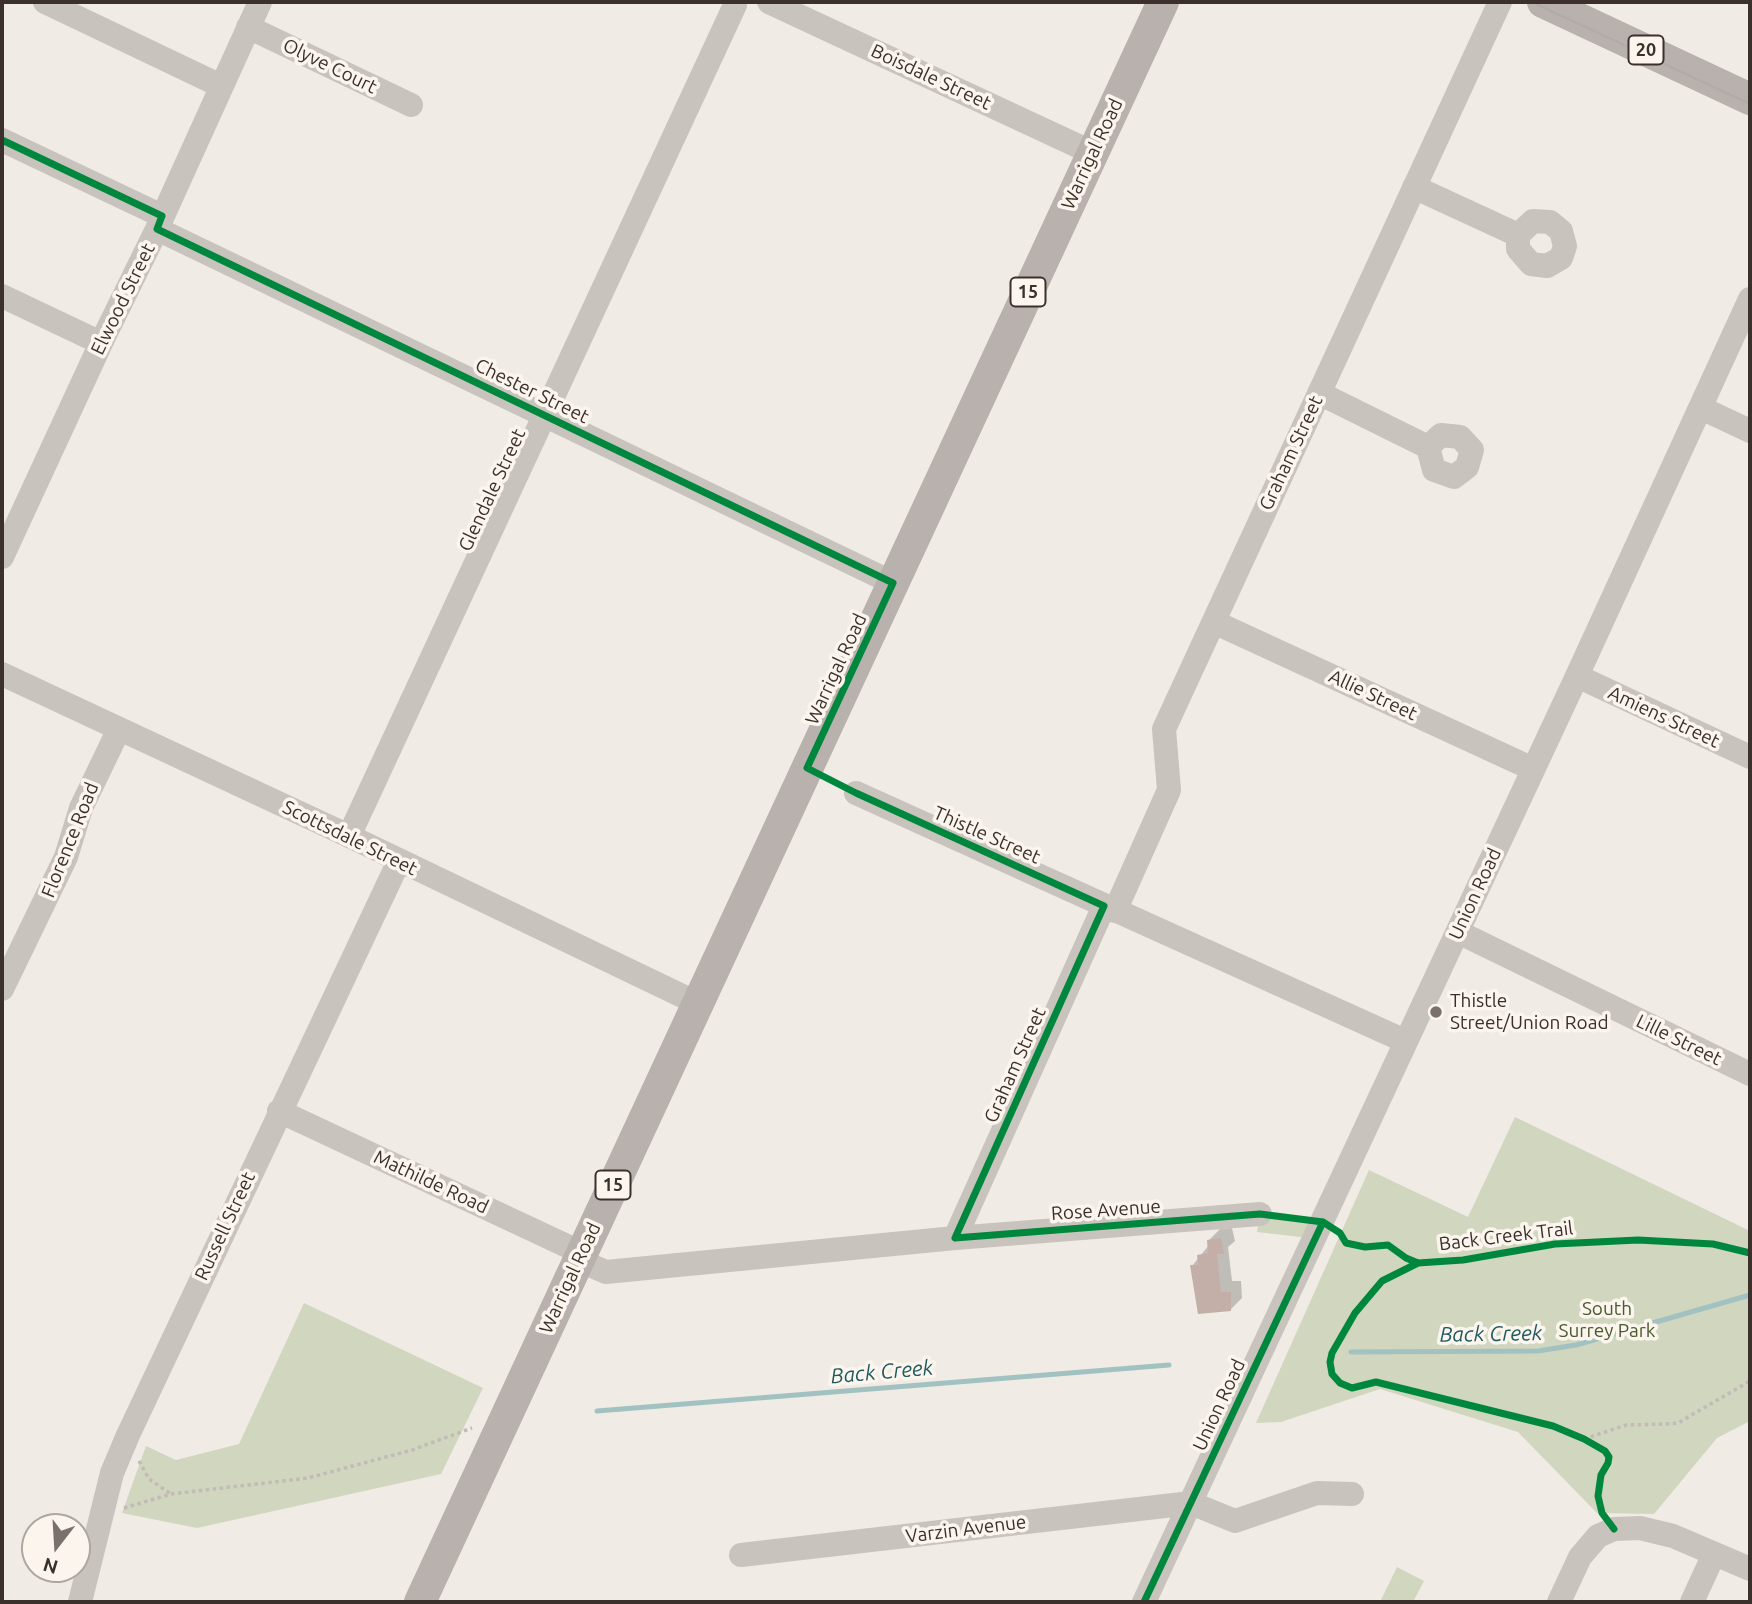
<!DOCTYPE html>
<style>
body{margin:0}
#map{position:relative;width:1752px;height:1604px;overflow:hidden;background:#f0ebe5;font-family:Ubuntu,sans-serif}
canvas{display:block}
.frame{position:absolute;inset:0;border:4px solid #3b302b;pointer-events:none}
.north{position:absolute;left:21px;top:1513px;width:70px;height:70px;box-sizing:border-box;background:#fbf5ee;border:2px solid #aea6a0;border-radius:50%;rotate:197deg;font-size:19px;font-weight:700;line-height:28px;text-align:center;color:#3b302b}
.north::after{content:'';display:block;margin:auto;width:24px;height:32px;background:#7a716c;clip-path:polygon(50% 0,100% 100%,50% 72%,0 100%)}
</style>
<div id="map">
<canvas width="1752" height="1604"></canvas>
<div class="frame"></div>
<div class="north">N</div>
</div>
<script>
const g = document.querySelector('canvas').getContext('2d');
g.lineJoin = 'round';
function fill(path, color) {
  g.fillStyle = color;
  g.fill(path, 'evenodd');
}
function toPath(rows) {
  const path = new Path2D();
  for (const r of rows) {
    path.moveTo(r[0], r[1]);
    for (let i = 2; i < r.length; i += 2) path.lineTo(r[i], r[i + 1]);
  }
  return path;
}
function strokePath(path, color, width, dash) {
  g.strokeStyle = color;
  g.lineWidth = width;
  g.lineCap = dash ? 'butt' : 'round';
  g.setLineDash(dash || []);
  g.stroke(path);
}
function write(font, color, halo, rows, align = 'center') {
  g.font = font + ' Ubuntu,sans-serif';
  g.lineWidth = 7;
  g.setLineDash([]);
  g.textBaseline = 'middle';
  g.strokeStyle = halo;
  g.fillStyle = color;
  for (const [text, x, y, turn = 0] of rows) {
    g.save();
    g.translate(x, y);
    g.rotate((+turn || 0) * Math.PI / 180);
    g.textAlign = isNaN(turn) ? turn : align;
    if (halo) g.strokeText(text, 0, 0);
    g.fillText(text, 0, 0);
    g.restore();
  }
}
const green = toPath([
 [1515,1117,1750,1231,1750,1421,1717,1438,1654,1514,1597,1513,1518,1432,1380,1389,1281,1422,1256,1423,1369,1170,1468,1217],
 [1260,1214,1311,1220,1309,1238,1257,1232],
 [304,1303,483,1388,441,1474,197,1528,122,1513,146,1446,176,1460,239,1444],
 [1397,1567,1424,1581,1413,1602,1380,1602]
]);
const shadow = toPath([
 [1232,1228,1235,1241,1228,1247,1232,1281,1241,1281,1242,1298,1230,1310,1192,1266,1209,1245,1209,1240,1220,1229]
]);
const stream = toPath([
 [1351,1352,1538,1351,1576,1345,1750,1295],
 [597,1411,1169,1365]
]);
const building = toPath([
 [1221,1238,1224,1254,1217,1254,1221,1292,1231,1292,1231,1311,1198,1314,1190,1265,1198,1265,1197,1255,1208,1253,1207,1240]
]);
const path = toPath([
 [1584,1439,1626,1425,1665,1424,1678,1423,1750,1381],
 [139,1461,149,1479,171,1494],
 [124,1508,171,1494,308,1478,412,1450,472,1428]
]);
const minor = toPath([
 [45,2,221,86],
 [769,2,1093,153],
 [248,27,411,105],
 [2,140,162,216],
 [1414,187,1518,235],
 [1533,221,1550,222,1561,231,1565,246,1561,258,1547,266,1531,264,1518,249,1518,235,1533,221],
 [157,229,893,583],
 [2,296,101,343],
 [1319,393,1428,447,1434,470,1454,477,1467,467,1472,450,1460,437,1441,435,1428,447],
 [1701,408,1750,431],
 [2,557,101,343,157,229,260,2],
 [1214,622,1533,769],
 [2,674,349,836,697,1003],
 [1577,676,1750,757],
 [856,793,1405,1041],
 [349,836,735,5],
 [1115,911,1169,790,1164,729,1500,2],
 [1458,932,1750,1074],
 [2,989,66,857,81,808,119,729],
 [279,1111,582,1253],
 [955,1238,1104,906],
 [578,1260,606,1272,955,1238,1260,1214],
 [741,1555,1191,1503,1235,1521,1317,1493,1352,1494],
 [80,1602,112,1473,128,1435,399,861],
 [1144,1602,1577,676,1750,299],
 [1559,1602,1580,1557,1598,1536,1614,1529,1640,1528,1673,1536,1750,1569],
 [1692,1602,1714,1554]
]);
const major = toPath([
 [1543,2,1750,99],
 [420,1602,1163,2]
]);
const tram = toPath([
 [1532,2,1750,104]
]);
const cycleway = toPath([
 [2,140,162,216,157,229,893,583,807,768,856,793,1104,906,955,1238,1260,1214,1323,1222,1340,1233,1346,1243,1365,1247,1388,1245,1406,1258,1418,1263,1463,1260,1555,1244,1638,1240,1713,1244,1750,1253],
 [1418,1263,1382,1281,1355,1313,1332,1353,1330,1362,1332,1374,1340,1383,1352,1388,1376,1382,1553,1426,1584,1439,1605,1451,1609,1457,1608,1463,1601,1475,1598,1496,1602,1513,1614,1529],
 [1144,1602,1323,1222]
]);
const markers = [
 [1436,1012,7,"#7a716c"]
];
const shields = [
 [1646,50,35],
 [1028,292,35],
 [613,1185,35]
];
const shieldNames = [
 ["20",1646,50],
 ["15",1028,292],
 ["15",613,1185]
];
const streetNames = [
 ["Olyve Court",330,66,26],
 ["Boisdale Street",931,77,25],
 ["Warrigal Road",1092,154,-65],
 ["Elwood Street",123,299,-64],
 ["Chester Street",532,391,26],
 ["Graham Street",1291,453,-65],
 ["Glendale Street",492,490,-65],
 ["Warrigal Road",836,669,-65],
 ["Allie Street",1373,695,25],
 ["Amiens Street",1664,717,25],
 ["Thistle Street",987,835,24],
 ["Scottsdale Street",350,838,26],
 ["Florence Road",70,840,-68],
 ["Union Road",1475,894,-65],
 ["Lille Street",1679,1040,26],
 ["Graham Street",1015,1065,-66],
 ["Mathilde Road",431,1182,25],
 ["Rose Avenue",1106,1210,-4],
 ["Russell Street",225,1226,-65],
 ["Back Creek Trail",1506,1236,-7],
 ["Warrigal Road",570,1278,-65],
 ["Union Road",1219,1405,-65],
 ["Varzin Avenue",966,1529,-7]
];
const poiNames = [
 ["Thistle",1450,1001],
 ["Street/Union Road",1450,1023]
];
const parkNames = [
 ["South",1607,1309],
 ["Surrey Park",1607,1331]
];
const waterNames = [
 ["Back Creek",1491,1334,-1],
 ["Back Creek",882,1372,-5]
];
fill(green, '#d1d6bf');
fill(shadow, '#0003');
strokePath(stream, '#a1c2c1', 5);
fill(building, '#c3afa7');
strokePath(path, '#c2bbb6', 3.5, [3.5, 3.5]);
strokePath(minor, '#c9c3be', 24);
strokePath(major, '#b8b1ad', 32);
strokePath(tram, '#b1aca8', 2);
strokePath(cycleway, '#00873e', 7);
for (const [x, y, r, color] of markers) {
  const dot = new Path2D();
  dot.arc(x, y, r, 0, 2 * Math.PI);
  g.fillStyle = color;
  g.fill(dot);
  strokePath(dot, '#fbf5ee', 2.5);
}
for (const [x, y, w] of shields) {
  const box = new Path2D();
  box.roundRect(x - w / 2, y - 14.5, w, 29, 5);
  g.fillStyle = '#fbf5ee';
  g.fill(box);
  strokePath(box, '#3b302b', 2);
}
write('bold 18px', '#3b302b', null, shieldNames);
write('19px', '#3b302b', '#fbf5ee', streetNames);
write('19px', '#3b302b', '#fbf5ee', poiNames, 'left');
write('19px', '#4a5a2e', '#fbf5ee', parkNames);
write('italic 21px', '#1f5a5e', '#fbf5ee', waterNames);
</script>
